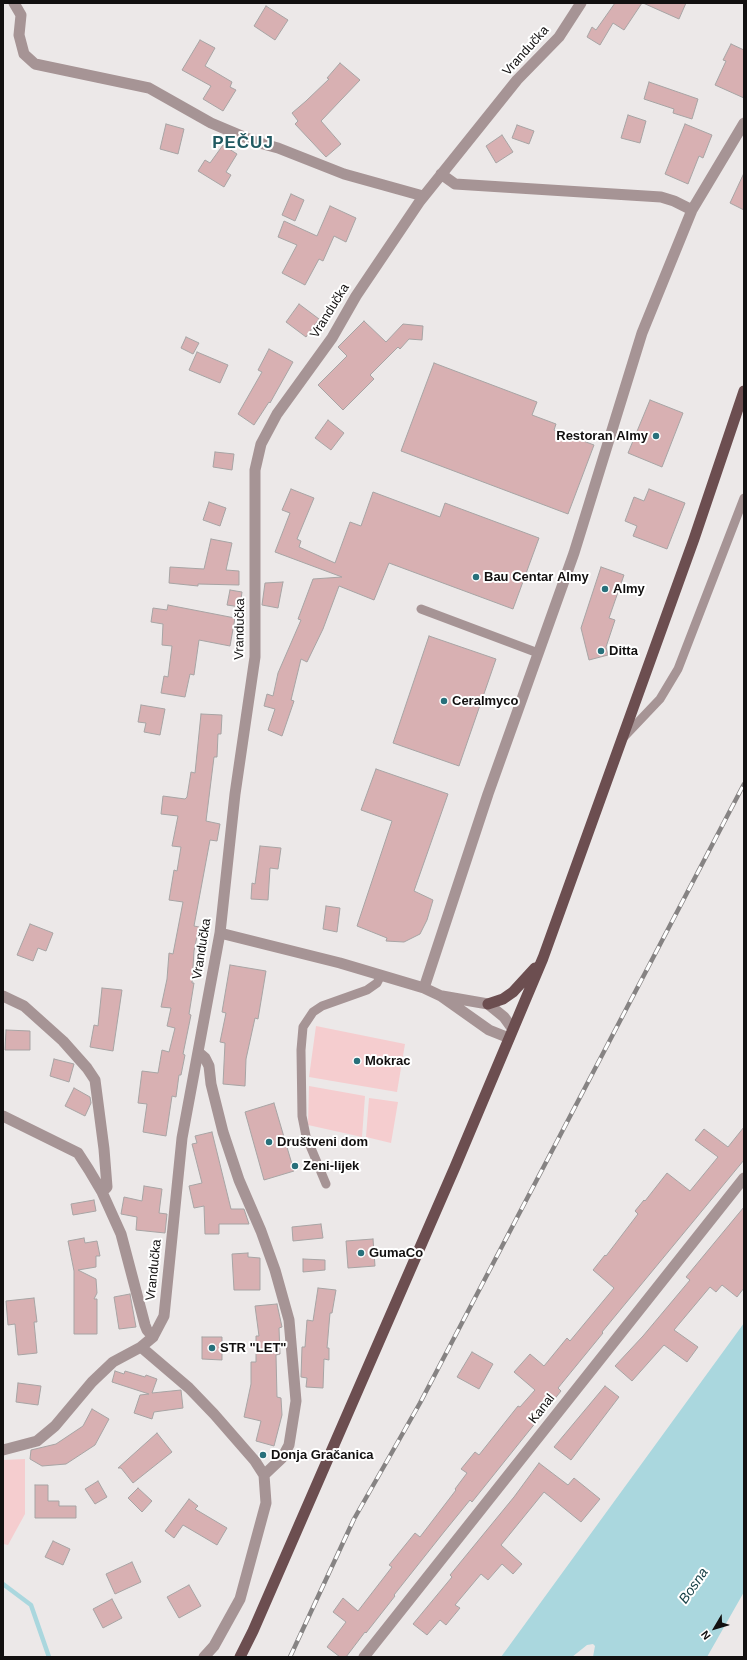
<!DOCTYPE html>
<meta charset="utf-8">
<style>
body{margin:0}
#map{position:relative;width:747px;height:1660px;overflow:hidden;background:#ece8e8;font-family:Helvetica,sans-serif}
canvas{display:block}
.frame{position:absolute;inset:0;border:4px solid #121010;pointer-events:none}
.north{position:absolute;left:695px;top:1608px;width:40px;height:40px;-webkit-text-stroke:3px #fff;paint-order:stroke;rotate:232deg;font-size:11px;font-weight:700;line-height:16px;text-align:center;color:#121010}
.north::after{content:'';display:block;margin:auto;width:14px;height:18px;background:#121010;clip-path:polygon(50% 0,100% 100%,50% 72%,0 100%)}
</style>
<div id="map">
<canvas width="747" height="1660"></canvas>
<div class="frame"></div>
<div class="north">N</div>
</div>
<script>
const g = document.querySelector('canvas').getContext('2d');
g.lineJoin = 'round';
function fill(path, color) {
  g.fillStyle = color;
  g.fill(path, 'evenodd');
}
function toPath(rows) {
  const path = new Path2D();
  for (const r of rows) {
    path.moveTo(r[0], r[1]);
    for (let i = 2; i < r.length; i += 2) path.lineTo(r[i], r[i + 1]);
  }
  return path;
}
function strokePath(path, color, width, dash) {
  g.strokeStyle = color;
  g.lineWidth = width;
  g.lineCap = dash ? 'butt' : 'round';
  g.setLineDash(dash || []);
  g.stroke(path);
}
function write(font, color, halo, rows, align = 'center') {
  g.font = font + ' Helvetica,sans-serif';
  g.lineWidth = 4;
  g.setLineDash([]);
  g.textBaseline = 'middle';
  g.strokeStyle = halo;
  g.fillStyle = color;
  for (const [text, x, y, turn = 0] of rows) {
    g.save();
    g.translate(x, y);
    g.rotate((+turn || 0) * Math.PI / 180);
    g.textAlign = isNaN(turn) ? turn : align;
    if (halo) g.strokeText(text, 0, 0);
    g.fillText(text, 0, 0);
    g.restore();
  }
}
const green = toPath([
 [316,1026,405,1044,397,1092,309,1077],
 [309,1086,365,1096,362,1137,308,1125],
 [369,1098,398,1102,391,1143,366,1137],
 [25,1459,25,1514,8,1545,3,1544,3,1460]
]);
const water = toPath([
 [744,1323,744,1592,707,1657,593,1657,595,1646,593,1644,587,1645,572,1657,501,1657]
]);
const stream = toPath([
 [3,1584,31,1605,49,1657]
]);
const building = toPath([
 [615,3,642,3,624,30,613,23,600,45,587,37,592,27,596,30,615,3],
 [643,3,686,3,679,19,643,3],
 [266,6,288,20,275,40,254,26,266,6],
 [200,40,215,48,205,66,232,82,230,87,236,90,223,111,203,99,211,86,182,70,200,40],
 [731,44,744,50,744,98,715,85,726,61,723,60,731,44],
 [340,63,360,80,321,121,341,144,326,157,295,124,298,121,292,113,306,101,329,79,327,78,340,63],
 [649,82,698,99,692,119,673,113,674,109,644,99,649,82],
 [628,115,646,121,640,143,621,138,628,115],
 [166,124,184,129,178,154,160,149,166,124],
 [685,124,712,135,703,158,699,156,688,184,665,174,685,124],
 [517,125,534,131,529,144,512,138,517,125],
 [502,135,513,152,496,163,486,146,502,135],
 [223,145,237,154,226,172,231,175,224,187,198,171,205,160,210,163,223,145],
 [744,173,744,210,730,203,744,173],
 [291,194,304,200,295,221,282,215,291,194],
 [330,206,356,218,346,242,334,236,323,261,319,259,305,285,282,273,297,245,278,237,284,221,317,236,330,206],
 [299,304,319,319,306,337,286,322,299,304],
 [364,321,386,342,403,324,423,326,422,340,409,339,400,349,398,347,370,375,374,379,343,410,318,385,347,356,338,347,364,321],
 [186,337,199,343,193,354,181,348,186,337],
 [269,349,293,362,270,403,269,402,254,425,238,414,262,372,258,370,269,349],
 [197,352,228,365,220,383,189,370,197,352],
 [434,363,537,402,532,415,556,424,554,430,594,445,568,514,401,451,434,363],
 [650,400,683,413,662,467,628,453,650,400],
 [328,420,344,433,331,450,315,438,328,420],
 [215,452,234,454,232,470,213,467,215,452],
 [291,489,314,498,297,539,301,541,299,547,335,563,350,522,361,526,373,492,440,517,445,503,539,538,513,609,389,563,374,600,339,586,323,629,307,662,301,659,291,700,294,701,282,736,268,730,275,709,264,706,267,694,273,696,278,673,301,620,298,619,313,579,342,577,275,552,290,513,282,510,291,489],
 [649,489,685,503,667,549,633,536,637,526,625,521,634,497,644,501,649,489],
 [209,502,226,508,220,526,203,520,209,502],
 [211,539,232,543,226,570,239,571,239,585,198,584,198,586,169,583,170,567,204,569,211,539],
 [601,567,624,575,609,618,615,620,606,647,608,655,589,660,581,628,601,567],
 [283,582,278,608,262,605,265,583,283,582],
 [230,590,242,592,240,607,227,605,230,590],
 [168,605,235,618,230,646,199,640,194,675,190,674,185,697,161,693,164,676,168,677,172,646,162,645,163,624,151,622,153,608,167,610,168,605],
 [429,636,496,659,459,766,393,743,429,636],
 [141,705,165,709,160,735,144,732,146,723,138,722,141,705],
 [201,714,222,715,221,734,218,734,217,757,214,757,206,821,220,824,217,841,210,840,194,926,199,927,194,951,192,983,194,983,189,1014,191,1015,183,1054,185,1055,181,1075,179,1075,176,1097,172,1096,166,1136,143,1132,147,1104,138,1103,142,1071,158,1073,162,1050,169,1052,175,1028,167,1026,171,1008,161,1007,167,979,169,953,173,954,183,902,169,900,174,870,177,871,181,847,172,846,178,816,161,814,163,796,185,799,187,797,191,772,195,773,201,714],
 [376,769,448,794,414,891,433,900,427,920,420,934,404,942,386,941,387,938,357,926,392,821,361,810,376,769],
 [260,846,281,848,278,869,270,868,268,900,251,899,252,883,255,884,260,846],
 [326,906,340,908,337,932,323,929,326,906],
 [30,924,53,933,46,951,38,948,33,961,17,955,30,924],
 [230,965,266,971,258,1019,255,1018,246,1059,245,1086,223,1084,225,1043,220,1042,226,1013,222,1012,230,965],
 [102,988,122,990,113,1051,90,1047,94,1025,98,1026,102,988],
 [6,1030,30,1031,30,1050,5,1050,6,1030],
 [54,1059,74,1064,69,1082,50,1076,54,1059],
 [74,1088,90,1097,91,1103,85,1116,65,1106,74,1088],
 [274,1103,294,1171,264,1180,245,1112,274,1103],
 [744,1127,744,1160,602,1332,603,1333,558,1388,561,1391,472,1502,470,1500,444,1532,394,1595,395,1596,366,1633,365,1632,346,1657,340,1657,327,1647,346,1622,333,1612,343,1598,358,1611,392,1567,389,1565,415,1533,420,1537,456,1490,455,1489,467,1473,461,1469,475,1452,479,1455,518,1406,520,1407,535,1390,514,1372,530,1354,544,1366,567,1338,570,1341,614,1288,593,1270,605,1255,606,1256,638,1214,635,1211,644,1200,645,1201,667,1173,690,1191,718,1157,695,1140,704,1129,728,1147,744,1127],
 [212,1132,231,1209,244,1209,249,1224,219,1224,219,1234,205,1234,204,1206,194,1208,189,1186,202,1183,192,1144,197,1143,195,1136,212,1132],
 [144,1186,162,1189,159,1213,167,1214,165,1233,136,1230,137,1217,121,1214,124,1197,142,1201,144,1186],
 [94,1200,96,1211,73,1215,71,1204,94,1200],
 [744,1207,744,1288,737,1297,722,1285,716,1292,710,1287,674,1330,698,1347,687,1362,664,1345,632,1381,615,1366,643,1336,690,1280,686,1277,744,1207],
 [321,1224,323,1238,293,1241,292,1227,321,1224],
 [84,1238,85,1243,97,1241,100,1256,96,1256,96,1267,78,1270,96,1279,97,1293,94,1299,97,1299,97,1334,74,1334,74,1271,68,1241,84,1238],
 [373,1239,375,1266,348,1268,346,1241,373,1239],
 [248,1253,248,1257,260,1258,260,1290,234,1290,232,1254,248,1253],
 [303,1259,325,1260,325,1270,303,1272,303,1259],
 [318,1288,336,1290,332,1313,330,1313,327,1348,329,1348,329,1360,324,1359,323,1388,306,1387,307,1378,301,1377,302,1347,305,1347,307,1320,313,1321,318,1288],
 [130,1294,136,1327,119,1329,114,1297,130,1294],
 [34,1298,37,1322,34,1322,37,1353,18,1355,15,1324,8,1325,6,1301,34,1298],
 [277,1304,282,1327,279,1328,280,1354,276,1355,277,1397,281,1398,282,1415,274,1446,256,1441,261,1421,244,1417,251,1384,251,1362,256,1362,256,1336,259,1336,255,1306,277,1304],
 [202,1337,222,1337,222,1360,202,1359,202,1337],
 [472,1352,493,1364,479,1389,457,1377,472,1352],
 [115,1371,124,1374,125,1371,145,1377,146,1375,157,1379,152,1393,181,1390,183,1408,154,1412,152,1419,134,1413,140,1395,149,1394,112,1382,115,1371],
 [18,1383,41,1386,38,1405,16,1402,18,1383],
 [605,1386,619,1397,571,1460,554,1447,605,1386],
 [92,1409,109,1419,95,1445,66,1464,42,1466,30,1459,31,1450,56,1444,83,1426,92,1409],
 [157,1433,172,1452,133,1483,121,1468,118,1468,157,1433],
 [539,1463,568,1485,574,1478,600,1499,581,1522,544,1492,501,1545,522,1564,513,1574,502,1564,488,1580,481,1574,455,1605,460,1608,446,1625,440,1620,427,1635,413,1624,452,1577,450,1575,514,1497,539,1463],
 [98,1481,107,1497,95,1504,85,1489,98,1481],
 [35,1485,48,1485,48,1501,59,1501,59,1506,76,1506,76,1518,35,1518,35,1485],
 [138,1488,152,1501,142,1512,128,1498,138,1488],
 [189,1499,198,1506,195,1509,227,1528,217,1545,183,1525,174,1538,165,1531,189,1499],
 [53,1541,70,1549,63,1565,45,1557,53,1541],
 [132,1562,141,1582,115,1594,106,1574,132,1562],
 [189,1585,201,1606,179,1618,167,1597,189,1585],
 [112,1599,122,1618,103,1628,93,1609,112,1599]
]);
const service = toPath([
 [421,609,538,653],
 [623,738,660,699,678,669,744,498],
 [326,1184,306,1136,302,1116,301,1050,303,1027,313,1012,322,1006,367,990,377,983,381,975]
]);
const minor = toPath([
 [14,3,21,15,19,35,24,54,35,64,149,88,211,123,256,142,278,148,344,174,423,196],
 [441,174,455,184,661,197,674,201,692,210],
 [220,933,340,963,424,988,441,996,489,1030,509,1038],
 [424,988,488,794,574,553,642,333,692,210,744,123],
 [3,996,24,1006,63,1041,87,1068,95,1080,104,1149,107,1187,102,1192],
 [442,996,488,1004,504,1017,512,1028],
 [198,1052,205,1058,209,1066,211,1084,223,1132,239,1180,261,1231,275,1270,289,1320,296,1401,289,1445,282,1458,264,1475],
 [3,1116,78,1153,89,1170,102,1192,121,1234,145,1325,147,1330,153,1337],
 [141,1347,189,1388,214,1414,255,1461,264,1475,266,1503,240,1599,214,1646,204,1657],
 [3,1450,37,1441,55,1426,92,1382,113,1362,141,1347,153,1337,164,1316,182,1138,220,933,235,794,255,657,255,470,261,444,277,414,332,338,356,296,420,201,517,80,559,37,581,3],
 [364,1657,744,1178]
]);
const primary = toPath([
 [488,1004,503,999,513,992,535,968],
 [240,1657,253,1631,455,1167,543,958,694,539,744,391]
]);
const rail = toPath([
 [290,1657,354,1519,420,1403,744,784]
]);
const markers = [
 [656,436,4,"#28707b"],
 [476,577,4,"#28707b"],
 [605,589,4,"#28707b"],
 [601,651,4,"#28707b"],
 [444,701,4,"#28707b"],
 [357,1061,4,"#28707b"],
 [269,1142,4,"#28707b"],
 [295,1166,4,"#28707b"],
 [361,1253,4,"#28707b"],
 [212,1348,4,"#28707b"],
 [263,1455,4,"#28707b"]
];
const streetNames = [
 ["Vrandučka",526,51,-48],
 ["Vrandučka",330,311,-58],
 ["Vrandučka",240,629,-89],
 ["Vrandučka",202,949,-81],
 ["Vrandučka",154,1270,-84],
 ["Kanal",542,1409,-52]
];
const poiNames = [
 ["Restoran Almy",648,436,"right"],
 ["Bau Centar Almy",484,577],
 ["Almy",613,589],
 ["Ditta",609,651],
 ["Ceralmyco",452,701],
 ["Mokrac",365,1061],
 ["Društveni dom",277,1142],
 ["Zeni-lijek",303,1166],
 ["GumaCo",369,1253],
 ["STR \"LET\"",220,1348],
 ["Donja Gračanica",271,1455]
];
const waterNames = [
 ["Bosna",694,1586,-55]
];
const districtNames = [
 ["PEČUJ",243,143]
];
fill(green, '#f5cdcf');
fill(water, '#aad7de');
strokePath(stream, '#aad7de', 4.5);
fill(building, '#d8b0b2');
strokePath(building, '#a7a4a4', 1);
strokePath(service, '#a69495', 9);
strokePath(minor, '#a69495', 11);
strokePath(primary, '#6c4e50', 11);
strokePath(rail, '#868383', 4.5);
strokePath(rail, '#fff', 3, [9]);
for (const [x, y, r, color] of markers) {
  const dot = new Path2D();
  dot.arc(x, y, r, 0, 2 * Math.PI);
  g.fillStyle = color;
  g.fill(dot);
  strokePath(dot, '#fff', 1.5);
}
write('13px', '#121010', '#fff', streetNames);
write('bold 13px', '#121010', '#fff', poiNames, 'left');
write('italic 14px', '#143e44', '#fff', waterNames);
g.letterSpacing = '1px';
write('bold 17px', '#205961', '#fff', districtNames);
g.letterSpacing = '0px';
</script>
